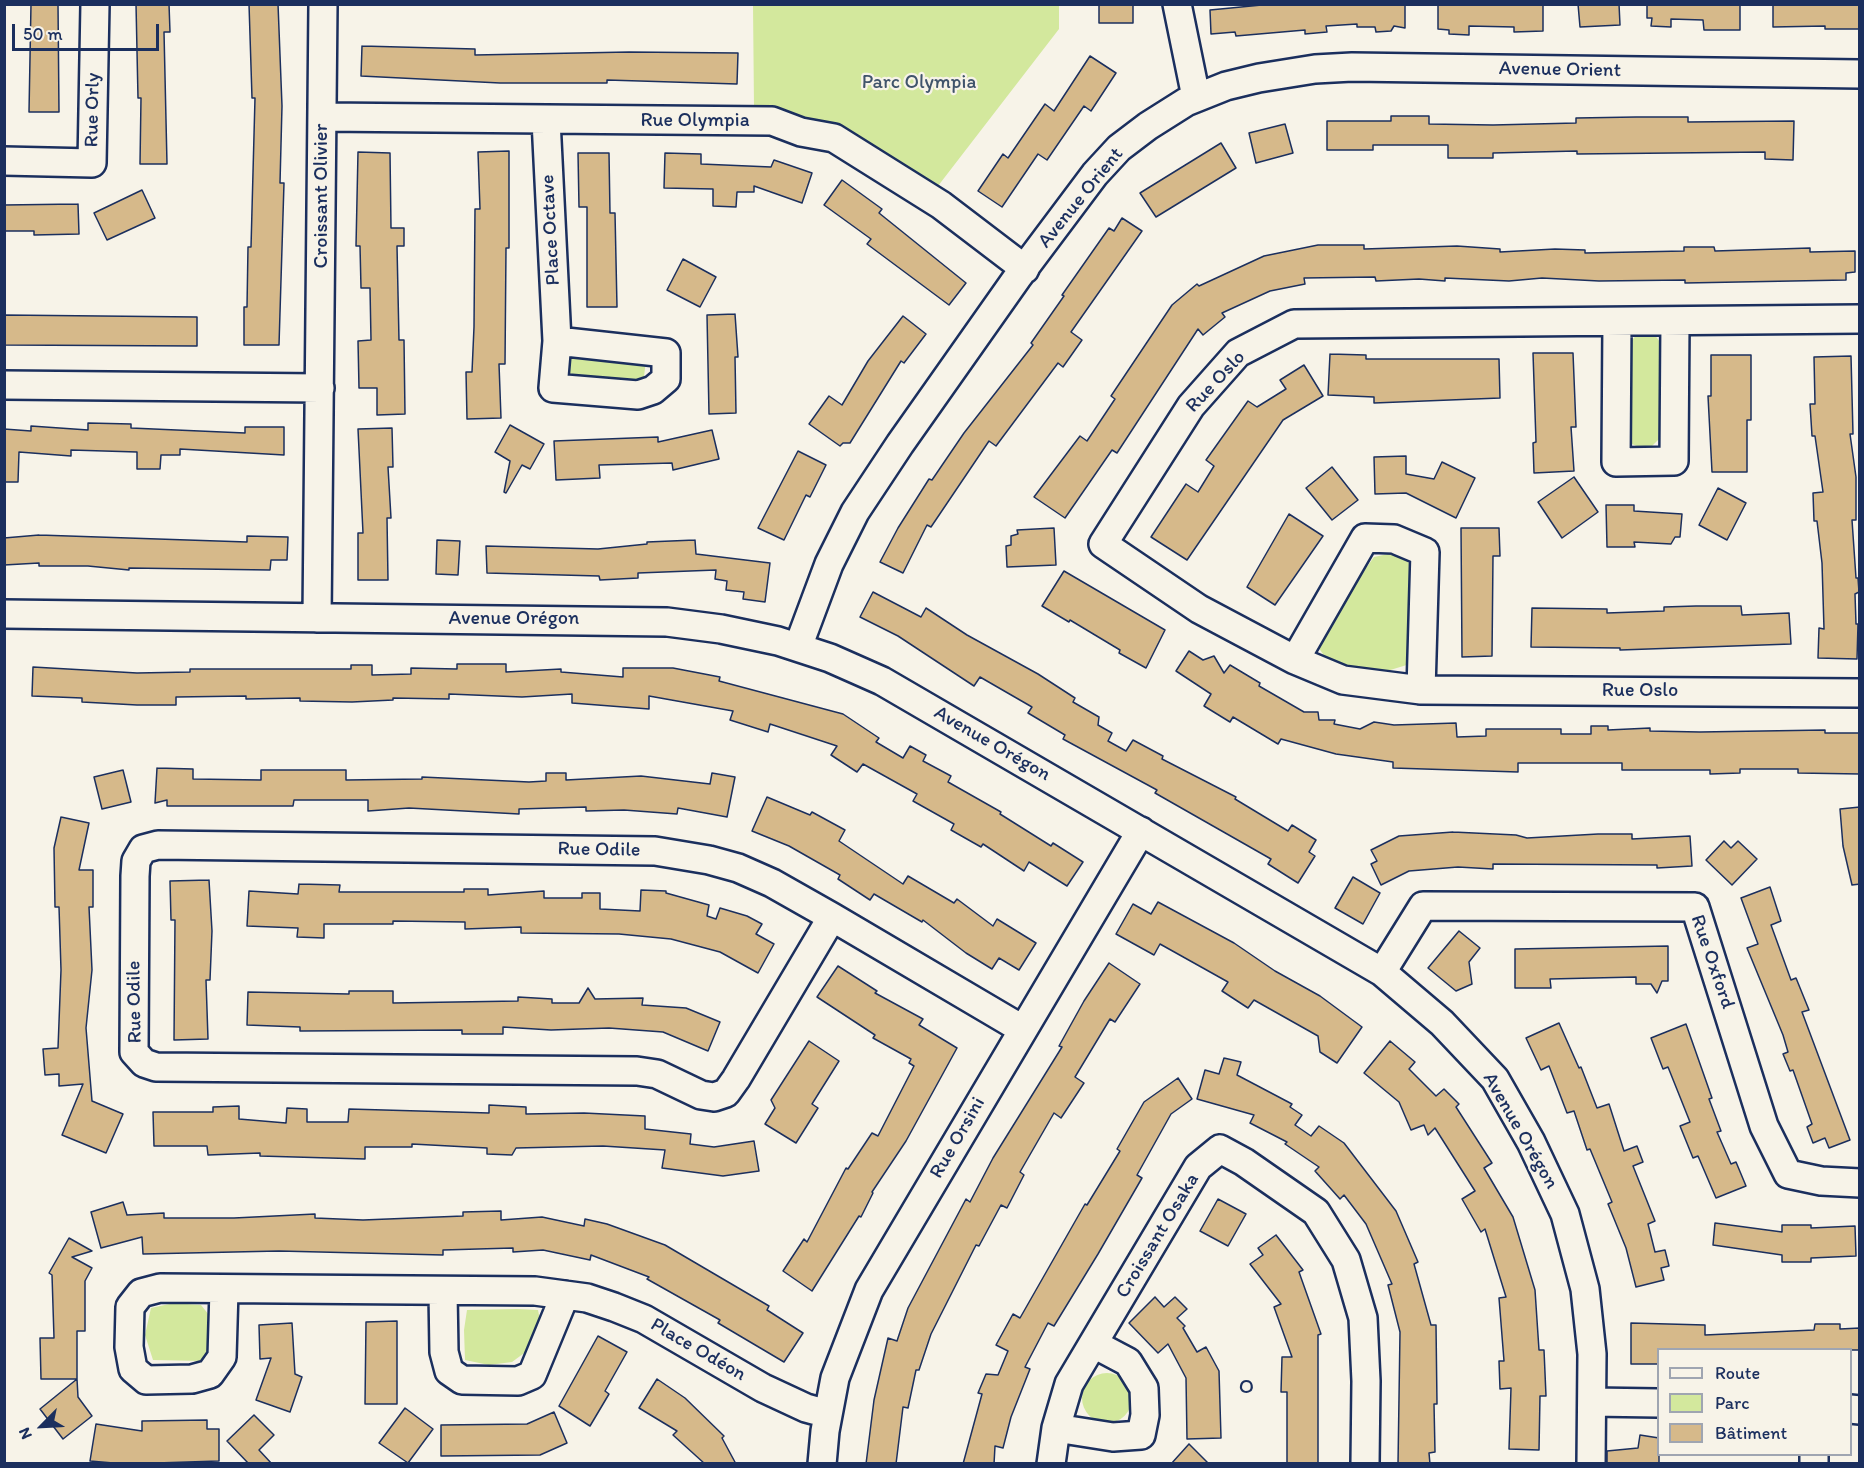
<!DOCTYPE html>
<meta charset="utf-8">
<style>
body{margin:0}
#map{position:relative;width:1864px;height:1468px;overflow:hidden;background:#f7f3e8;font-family:Itim,sans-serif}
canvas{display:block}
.frame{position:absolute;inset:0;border:6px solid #1b2f5e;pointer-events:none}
.legend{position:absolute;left:1657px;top:1348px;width:195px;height:108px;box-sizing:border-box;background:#f7f3e8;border:2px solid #9fa5b1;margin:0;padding:8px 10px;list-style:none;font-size:18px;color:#1b2f5e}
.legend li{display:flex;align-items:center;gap:12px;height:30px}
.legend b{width:30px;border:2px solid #9fa5b1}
.north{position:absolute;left:12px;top:1396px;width:60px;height:60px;-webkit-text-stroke:4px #f7f3e8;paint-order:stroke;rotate:246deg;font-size:16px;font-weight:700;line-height:24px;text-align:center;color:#1b2f5e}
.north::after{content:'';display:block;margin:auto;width:21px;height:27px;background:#1b2f5e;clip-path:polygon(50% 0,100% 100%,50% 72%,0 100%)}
.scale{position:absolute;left:12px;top:24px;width:147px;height:27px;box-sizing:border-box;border:3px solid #1b2f5e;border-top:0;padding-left:8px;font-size:18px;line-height:21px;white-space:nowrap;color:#1b2f5e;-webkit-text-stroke:4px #f7f3e8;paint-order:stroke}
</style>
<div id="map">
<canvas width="1864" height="1468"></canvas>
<div class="frame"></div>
<ul class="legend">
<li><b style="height:8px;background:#f7f3e8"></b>Route</li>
<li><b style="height:16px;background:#d3e89d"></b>Parc</li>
<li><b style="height:16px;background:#d6b98a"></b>Bâtiment</li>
</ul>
<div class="north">N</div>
<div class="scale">50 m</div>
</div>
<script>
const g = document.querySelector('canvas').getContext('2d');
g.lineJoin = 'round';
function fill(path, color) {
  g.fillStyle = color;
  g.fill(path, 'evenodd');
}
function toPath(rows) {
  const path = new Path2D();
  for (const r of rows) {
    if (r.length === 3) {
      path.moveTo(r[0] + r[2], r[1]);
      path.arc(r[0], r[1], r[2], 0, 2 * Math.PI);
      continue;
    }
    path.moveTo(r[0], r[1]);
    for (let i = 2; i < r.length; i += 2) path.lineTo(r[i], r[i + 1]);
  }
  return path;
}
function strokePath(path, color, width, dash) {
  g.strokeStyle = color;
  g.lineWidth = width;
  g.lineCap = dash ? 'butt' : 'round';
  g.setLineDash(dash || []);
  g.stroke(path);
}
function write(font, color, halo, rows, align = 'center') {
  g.font = font + ' Itim,sans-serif';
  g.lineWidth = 4.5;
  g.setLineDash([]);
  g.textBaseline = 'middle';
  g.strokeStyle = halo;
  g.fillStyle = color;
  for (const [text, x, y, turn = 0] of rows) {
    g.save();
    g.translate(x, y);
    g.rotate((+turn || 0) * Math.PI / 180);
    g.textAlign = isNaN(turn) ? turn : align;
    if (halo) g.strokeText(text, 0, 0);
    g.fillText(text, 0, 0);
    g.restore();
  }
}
const green = toPath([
 [753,5,1059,5,1059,29,938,186,843,127,754,107],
 [1645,332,1654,334,1660,342,1661,437,1650,448,1641,448,1632,444,1627,432,1630,343,1637,334],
 [571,351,646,360,643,385,568,376],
 [1388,554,1404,557,1412,567,1410,664,1387,671,1354,669,1325,657,1316,644,1322,629,1374,557],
 [174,1303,201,1305,209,1315,208,1349,203,1361,153,1360,145,1335,151,1308],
 [517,1309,538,1310,541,1325,527,1351,512,1362,489,1365,465,1360,464,1330,467,1310],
 [1107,1398,25]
]);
const building = toPath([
 [31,4,58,4,59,112,29,112,31,4],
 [136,4,169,4,170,32,164,32,167,164,140,164,141,98,138,98,136,4],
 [249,4,278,4,282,106,280,183,284,183,279,345,244,345,244,307,247,307,248,247,251,247,255,98,252,98,249,4],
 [1099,4,1133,4,1133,23,1099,23,1099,4],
 [1272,4,1405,4,1405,28,1394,26,1391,31,1376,32,1375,27,1357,27,1357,24,1326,26,1327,32,1305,34,1305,30,1236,36,1235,32,1211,34,1210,10,1272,4],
 [1438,4,1543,4,1543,31,1514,32,1514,27,1469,26,1469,35,1449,34,1449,30,1438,29,1438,4],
 [1578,4,1619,4,1620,25,1580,27,1578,4],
 [1647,4,1740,4,1740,30,1704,30,1703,20,1671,19,1671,27,1651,26,1652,18,1647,18,1647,4],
 [1773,4,1860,4,1860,29,1825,29,1825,26,1773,27,1773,4],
 [362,46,475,49,475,55,629,52,738,53,737,84,607,80,607,83,500,83,361,76,362,46],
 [1090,56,1116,73,1091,111,1084,106,1047,160,1038,154,1002,207,978,191,1003,154,1008,158,1045,104,1054,111,1090,56],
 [1391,116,1429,116,1429,124,1493,125,1576,123,1576,118,1636,117,1688,117,1688,122,1794,121,1793,160,1765,159,1765,152,1577,154,1577,151,1493,153,1493,158,1448,158,1448,145,1373,145,1373,150,1327,150,1327,121,1391,121,1391,116],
 [1285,124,1293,153,1256,163,1249,133,1285,124],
 [1221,143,1236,168,1156,217,1140,193,1221,143],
 [509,151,509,248,506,248,505,364,499,364,501,418,467,419,466,372,472,372,474,327,475,209,480,209,478,152,509,151],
 [358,152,390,153,391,228,404,228,404,246,397,246,399,340,404,340,405,414,377,415,377,388,359,388,358,341,371,340,370,288,361,288,360,246,356,246,358,152],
 [578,153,609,153,610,213,615,213,617,307,587,307,587,207,579,207,578,153],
 [665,153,701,154,701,164,771,167,774,160,812,173,802,203,754,186,754,192,737,192,736,207,713,206,713,189,664,188,665,153],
 [842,180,882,209,879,213,966,283,949,305,867,244,871,239,824,205,842,180],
 [142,190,155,218,107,240,94,213,142,190],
 [78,204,79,234,34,235,34,231,4,231,4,205,78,204],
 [1122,218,1142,231,1071,332,1082,340,1063,367,1058,363,996,446,989,441,931,527,927,525,903,573,880,562,898,528,929,479,932,480,964,433,1033,345,1031,343,1064,296,1062,295,1109,228,1114,231,1122,218],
 [1318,245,1364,245,1364,249,1457,246,1500,249,1500,252,1555,249,1585,250,1585,253,1684,251,1684,247,1714,247,1715,251,1810,248,1810,252,1855,251,1855,272,1846,273,1846,280,1685,283,1685,280,1599,281,1542,278,1509,281,1445,278,1445,281,1419,279,1376,281,1375,277,1304,278,1305,284,1270,291,1222,313,1225,317,1203,335,1198,329,1117,453,1112,450,1065,518,1034,497,1080,436,1087,441,1115,399,1111,396,1172,305,1197,284,1199,286,1264,256,1318,245],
 [683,259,716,277,700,307,667,290,683,259],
 [735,314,738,357,735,357,736,413,709,414,707,315,735,314],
 [4,315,197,317,197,346,4,345,4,315],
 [903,316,926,334,904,363,901,361,850,443,843,443,840,446,809,424,829,396,842,405,868,361,903,316],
 [1533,353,1573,353,1576,427,1571,427,1574,471,1534,473,1533,443,1536,442,1533,353],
 [1330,354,1366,355,1366,359,1499,359,1500,398,1374,403,1374,397,1328,395,1330,354],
 [1711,355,1751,355,1751,420,1747,420,1747,472,1712,472,1708,396,1711,396,1711,355],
 [1851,356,1853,434,1850,434,1856,477,1856,520,1852,520,1856,578,1858,578,1859,592,1855,594,1856,624,1858,624,1857,659,1818,658,1819,628,1824,629,1822,563,1817,521,1814,521,1813,493,1823,492,1815,436,1812,436,1810,404,1815,404,1814,357,1851,356],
 [1304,365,1323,396,1283,420,1187,560,1151,537,1186,484,1198,492,1214,466,1206,460,1248,401,1257,407,1286,389,1280,380,1304,365],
 [88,423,131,424,131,428,245,433,245,427,284,427,284,455,180,449,180,455,161,455,160,469,137,469,137,452,71,450,71,456,19,452,18,482,4,482,4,429,31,431,31,426,88,430,88,423],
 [510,425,544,444,530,469,522,465,506,493,504,492,510,461,495,452,510,425],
 [392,428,393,467,388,467,391,518,387,518,388,580,358,580,358,533,363,533,358,429,392,428],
 [712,430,719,459,673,470,672,463,599,465,600,478,556,480,554,441,658,437,658,442,712,430],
 [798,451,826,465,810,497,806,495,784,540,758,528,798,451],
 [1406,456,1406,474,1434,479,1442,462,1475,478,1456,518,1406,493,1375,494,1374,457,1406,456],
 [1332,467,1358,500,1332,520,1306,488,1332,467],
 [1574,477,1598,512,1562,538,1538,502,1574,477],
 [1718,488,1746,503,1727,540,1699,525,1718,488],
 [1606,505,1634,505,1634,511,1682,514,1680,537,1675,537,1671,544,1634,542,1635,547,1607,547,1606,505],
 [1289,514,1323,536,1275,605,1247,587,1289,514],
 [1054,528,1056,565,1007,567,1006,546,1011,545,1011,536,1018,534,1017,530,1054,528],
 [1461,528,1499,528,1500,556,1493,556,1492,656,1462,657,1461,528],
 [39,535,247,542,247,536,288,537,287,560,271,560,270,570,129,568,129,570,88,566,39,566,39,563,4,565,4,538,39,535],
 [437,540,460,541,458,575,436,574,437,540],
 [695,540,696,554,770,563,765,602,743,599,744,592,726,590,727,581,715,579,716,570,638,573,638,578,600,580,599,576,487,573,486,546,598,549,647,544,647,542,695,540],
 [1064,571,1165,630,1146,668,1119,653,1120,650,1070,620,1069,622,1042,606,1064,571],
 [873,592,921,617,926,608,967,635,1038,674,1075,698,1073,702,1099,717,1098,725,1112,733,1108,741,1126,751,1133,740,1163,756,1162,759,1236,797,1235,799,1288,831,1292,825,1316,840,1309,852,1315,856,1298,883,1268,864,1271,859,1155,793,1157,790,1063,739,1065,735,1028,713,1032,707,980,677,974,686,898,636,860,617,873,592],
 [1696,606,1741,606,1742,615,1789,613,1791,644,1620,650,1620,648,1531,647,1532,608,1607,609,1607,613,1664,611,1664,607,1696,606],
 [1189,651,1203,660,1214,656,1224,673,1230,665,1260,683,1259,686,1304,712,1318,712,1319,720,1335,720,1334,724,1360,729,1374,722,1394,725,1456,723,1457,737,1486,736,1486,729,1561,729,1561,734,1591,734,1591,726,1608,726,1608,730,1650,728,1650,731,1700,732,1825,730,1825,733,1860,733,1860,774,1798,773,1798,769,1740,769,1740,773,1710,774,1710,770,1622,770,1622,763,1518,763,1518,772,1393,768,1393,762,1336,754,1281,739,1278,744,1233,717,1230,722,1204,706,1211,694,1176,671,1189,651],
 [457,664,506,664,506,672,561,669,561,672,623,677,623,668,673,668,720,677,719,681,843,714,879,738,876,742,903,758,910,746,926,755,923,761,951,776,948,782,1001,812,1000,814,1051,846,1053,843,1083,862,1067,886,1029,862,1024,871,983,844,981,847,951,830,954,824,913,801,917,794,863,764,857,772,831,755,837,746,770,724,768,732,730,720,733,711,649,696,649,709,572,703,572,694,522,697,449,694,449,699,393,698,393,700,352,702,300,701,300,698,246,699,246,696,176,697,176,705,137,705,82,702,82,698,32,696,33,667,137,673,190,672,190,669,351,669,351,665,372,665,372,675,411,674,411,668,457,669,457,664],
 [157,768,193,769,193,779,261,780,261,770,346,770,346,780,422,779,422,777,529,782,546,781,546,773,566,773,566,780,641,776,710,784,712,773,735,777,727,817,678,808,677,814,624,810,586,811,586,807,519,809,519,814,409,808,368,811,368,800,294,800,293,806,167,806,167,800,155,803,157,768],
 [123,770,131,802,102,809,94,777,123,770],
 [767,797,810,815,812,812,845,830,839,841,903,884,908,876,954,903,957,899,993,926,997,919,1036,943,1019,970,999,958,992,969,966,953,923,920,922,922,874,894,870,900,838,879,840,875,789,846,752,831,767,797],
 [1860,807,1860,884,1852,885,1843,846,1840,809,1860,807],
 [61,817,89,823,79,870,93,870,93,907,89,907,92,970,86,1028,92,1101,123,1114,106,1153,62,1135,83,1084,59,1086,59,1074,45,1075,43,1049,58,1048,61,970,59,907,55,907,54,848,61,817],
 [1453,832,1516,835,1527,838,1598,834,1632,834,1632,839,1690,836,1692,866,1657,868,1657,865,1493,864,1493,869,1458,867,1409,871,1381,885,1371,864,1377,861,1371,850,1399,836,1453,832],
 [1724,841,1731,848,1738,841,1757,859,1732,885,1706,860,1724,841],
 [1353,877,1380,893,1363,924,1335,908,1353,877],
 [209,880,212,931,210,980,206,980,208,1039,174,1040,175,920,171,920,170,881,209,880],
 [299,884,340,885,339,892,464,892,464,889,488,889,488,895,544,891,544,898,582,898,582,893,600,893,600,909,640,911,641,890,666,891,666,893,709,905,707,916,716,919,720,908,747,916,762,924,756,934,774,944,758,973,720,952,671,939,619,934,521,933,521,927,465,929,465,922,393,921,393,924,324,924,324,938,297,937,298,928,247,926,249,891,298,894,299,884],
 [1770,887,1781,921,1771,925,1791,980,1796,978,1809,1010,1802,1012,1850,1140,1829,1148,1825,1138,1813,1143,1807,1127,1812,1124,1793,1070,1790,1071,1783,1054,1788,1052,1783,1035,1747,948,1758,944,1741,898,1770,887],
 [1158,902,1234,943,1275,971,1320,996,1362,1027,1337,1063,1320,1052,1318,1036,1254,1000,1248,1008,1222,991,1228,982,1160,944,1154,955,1116,934,1133,904,1151,914,1158,902],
 [1459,931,1480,948,1469,962,1472,984,1456,991,1428,968,1459,931],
 [1668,946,1668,981,1662,981,1657,993,1651,984,1636,984,1636,977,1550,979,1551,988,1515,988,1515,949,1668,946],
 [1109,963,1140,984,1115,1022,1110,1019,1075,1077,1084,1083,1061,1118,1054,1113,1020,1172,1024,1175,1007,1208,1001,1205,979,1246,976,1245,931,1334,919,1370,916,1370,908,1408,903,1407,896,1464,866,1464,874,1400,888,1338,897,1341,908,1308,966,1199,970,1202,993,1158,1062,1047,1059,1046,1084,1001,1109,963],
 [838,966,877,991,875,993,923,1019,919,1025,957,1048,906,1141,872,1192,873,1193,861,1217,859,1216,812,1291,783,1271,804,1239,807,1242,846,1168,848,1169,872,1133,878,1136,914,1066,909,1063,911,1059,873,1038,875,1035,817,997,838,966],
 [588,988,595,999,643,998,642,1005,686,1008,720,1022,708,1051,663,1032,609,1028,551,1030,503,1027,503,1034,462,1034,462,1030,300,1031,300,1027,247,1025,248,992,349,994,349,991,393,991,393,1003,518,1001,518,997,552,999,552,1003,579,1003,588,988],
 [1559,1023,1579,1068,1581,1067,1597,1108,1609,1104,1624,1151,1637,1146,1643,1162,1633,1166,1655,1221,1648,1224,1655,1252,1665,1250,1669,1266,1661,1268,1664,1280,1636,1287,1626,1248,1608,1204,1612,1202,1590,1149,1587,1150,1574,1111,1567,1113,1549,1066,1541,1070,1526,1038,1559,1023],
 [1686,1024,1712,1098,1709,1099,1721,1131,1717,1132,1731,1164,1736,1162,1746,1186,1716,1198,1698,1156,1693,1158,1680,1126,1690,1122,1668,1067,1663,1069,1651,1038,1686,1024],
 [809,1041,839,1061,812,1104,818,1108,796,1143,765,1124,775,1108,771,1100,809,1041],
 [1390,1041,1415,1062,1409,1069,1436,1096,1444,1089,1459,1104,1456,1107,1492,1163,1484,1168,1513,1217,1535,1290,1539,1350,1544,1350,1546,1396,1540,1396,1539,1450,1509,1449,1511,1388,1500,1389,1499,1361,1504,1361,1499,1298,1506,1297,1485,1229,1481,1232,1462,1199,1475,1191,1435,1128,1428,1135,1424,1125,1411,1130,1399,1102,1364,1073,1390,1041],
 [1224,1058,1241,1062,1237,1075,1292,1104,1290,1107,1302,1115,1295,1125,1311,1136,1319,1126,1344,1143,1396,1211,1418,1262,1414,1264,1431,1325,1436,1325,1437,1404,1434,1404,1435,1452,1429,1453,1430,1464,1398,1464,1400,1332,1388,1285,1392,1284,1366,1224,1344,1195,1340,1199,1315,1171,1319,1167,1285,1144,1287,1142,1250,1123,1254,1115,1197,1099,1205,1070,1219,1074,1224,1058],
 [1178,1078,1192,1099,1171,1114,1137,1175,1142,1178,1098,1254,1054,1326,1048,1323,1025,1367,1030,1369,1011,1417,1003,1448,995,1446,994,1464,963,1464,982,1394,978,1393,986,1374,998,1375,1008,1351,996,1345,1013,1314,1020,1318,1085,1204,1087,1205,1120,1151,1117,1149,1144,1102,1178,1078],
 [489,1105,526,1107,526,1114,584,1113,645,1116,645,1129,691,1134,690,1144,714,1147,754,1141,759,1171,723,1176,662,1168,665,1150,603,1146,516,1148,512,1155,487,1154,487,1148,412,1144,412,1147,365,1147,365,1159,260,1156,260,1153,208,1155,207,1146,154,1146,153,1112,213,1112,213,1107,239,1106,239,1119,286,1123,287,1108,307,1109,307,1122,348,1122,349,1109,489,1113,489,1105],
 [1218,1199,1246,1214,1228,1246,1200,1231,1218,1199],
 [123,1202,127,1215,164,1213,164,1218,234,1218,315,1214,315,1218,363,1220,463,1216,463,1212,501,1211,501,1220,542,1217,584,1226,585,1219,607,1224,665,1245,769,1306,767,1310,803,1333,784,1362,718,1323,720,1320,647,1279,649,1277,591,1255,590,1260,543,1250,513,1252,513,1248,443,1250,443,1255,279,1251,143,1254,142,1237,101,1248,91,1212,123,1202],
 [1715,1223,1782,1232,1782,1225,1811,1225,1811,1228,1855,1226,1856,1256,1811,1258,1811,1262,1782,1262,1782,1255,1713,1245,1715,1223],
 [1276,1235,1303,1270,1299,1272,1321,1334,1318,1335,1318,1464,1287,1464,1287,1392,1281,1392,1282,1357,1292,1357,1274,1307,1281,1304,1250,1264,1263,1255,1258,1248,1276,1235],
 [69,1238,92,1251,72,1257,92,1268,85,1281,85,1331,77,1331,77,1379,41,1379,40,1338,54,1338,52,1275,49,1273,69,1238],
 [1155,1297,1164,1307,1175,1297,1187,1309,1177,1318,1185,1326,1183,1328,1197,1352,1206,1347,1219,1371,1221,1438,1187,1439,1186,1378,1168,1344,1158,1353,1129,1323,1155,1297],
 [397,1321,397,1404,365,1404,366,1322,397,1321],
 [292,1323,295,1374,302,1377,290,1412,256,1400,271,1358,260,1359,259,1325,292,1323],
 [1631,1323,1705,1325,1705,1335,1814,1330,1815,1324,1840,1324,1840,1329,1860,1328,1860,1350,1659,1350,1659,1364,1631,1364,1631,1323],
 [598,1336,627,1352,605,1391,609,1394,590,1426,559,1406,598,1336],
 [77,1379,78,1397,92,1416,63,1439,40,1409,77,1379],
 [657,1379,685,1398,724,1436,722,1438,736,1464,705,1464,673,1435,677,1431,639,1408,657,1379],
 [405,1408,433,1429,408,1463,379,1443,405,1408],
 [554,1412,567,1443,540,1455,441,1456,441,1425,527,1424,554,1412],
 [254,1415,274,1435,259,1450,272,1464,249,1464,227,1441,254,1415],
 [207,1420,207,1429,219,1429,219,1461,125,1464,90,1461,96,1424,142,1431,142,1421,207,1420],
 [1640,1435,1659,1438,1659,1464,1607,1464,1607,1451,1638,1448,1640,1435],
 [1189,1444,1209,1464,1171,1464,1189,1444]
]);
const minor = toPath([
 [1177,4,1196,97],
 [322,117,772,121,801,132,834,138,941,205,1025,269],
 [546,120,557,341,553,388,638,395,653,390,666,379,666,353,557,341],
 [4,161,92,163,95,4],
 [1860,319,1294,324,1238,353,1191,406,1103,544,1199,609,1295,660,1343,680,1421,690,1860,693],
 [1617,322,1616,462,1674,461,1675,322],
 [4,385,320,388],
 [4,614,667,622,721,629,778,641,830,658,882,681,1382,972,1442,1023,1495,1079,1531,1142,1565,1214,1585,1289,1592,1354,1591,1464],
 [317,618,323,4],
 [798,647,829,564,855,512,900,444,1017,278,1095,174,1119,148,1148,126,1186,102,1226,86,1259,78,1315,69,1352,67,1860,74],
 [1295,660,1365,538,1394,539,1425,552,1421,690],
 [832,917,736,1079,726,1093,714,1097,701,1095,657,1074,637,1071,156,1067,144,1063,134,1052,135,876,136,861,143,849,158,845,655,851,709,860,738,868,772,883,832,917,1022,1029],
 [1382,972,1423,906,1695,907,1764,1126,1788,1174,1821,1181,1860,1183],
 [224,1290,222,1357,210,1374,192,1379,146,1380,133,1369,129,1347,130,1307,141,1293,160,1288,535,1291,587,1298,614,1307,644,1319,763,1388,806,1408,828,1414],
 [443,1292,444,1352,449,1371,462,1380,518,1381,532,1375,565,1295],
 [1592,1402,1658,1403],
 [1850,1409,1860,1410],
 [1056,1428,1113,1437,1141,1435,1145,1415,1144,1388,1128,1362,1094,1344],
 [822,1464,825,1431,835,1378,869,1290,1141,831],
 [1051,1464,1056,1428,1069,1384,1198,1167,1220,1149,1244,1162,1316,1212,1346,1260,1363,1318,1366,1381,1365,1464],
 [1814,1464,1814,1454]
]);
const streetNames = [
 ["Avenue Orient",1560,70,1],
 ["Rue Orly",93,110,-89],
 ["Rue Olympia",695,121],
 ["Croissant Olivier",322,196,-90],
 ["Avenue Orient",1081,198,-51],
 ["Place Octave",551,230,-93],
 ["Rue Oslo",1216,382,-47],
 ["Avenue Orégon",514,619],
 ["Rue Oslo",1640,691],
 ["Avenue Orégon",992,744,30],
 ["Rue Odile",599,850,1],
 ["Rue Oxford",1712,962,71],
 ["Rue Odile",135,1002,-91],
 ["Avenue Orégon",1520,1131,60],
 ["Rue Orsini",958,1138,-60],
 ["Croissant Osaka",1158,1236,-59],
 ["Place Odéon",698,1350,30]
];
const parkNames = [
 ["Parc Olympia",919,83]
];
const neighbourhoodNames = [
 ["O",1247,1388]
];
fill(green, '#d3e89d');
fill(building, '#d6b98a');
strokePath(building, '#1b2f5e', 1.5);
strokePath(minor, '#1b2f5e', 32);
strokePath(minor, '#f7f3e8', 27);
write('20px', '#1b2f5e', '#f7f3e8', streetNames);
write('20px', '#40546b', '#f7f3e8', parkNames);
g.letterSpacing = '1.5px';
write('21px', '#1b2f5e', '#f7f3e8', neighbourhoodNames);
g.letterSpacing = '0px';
</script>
